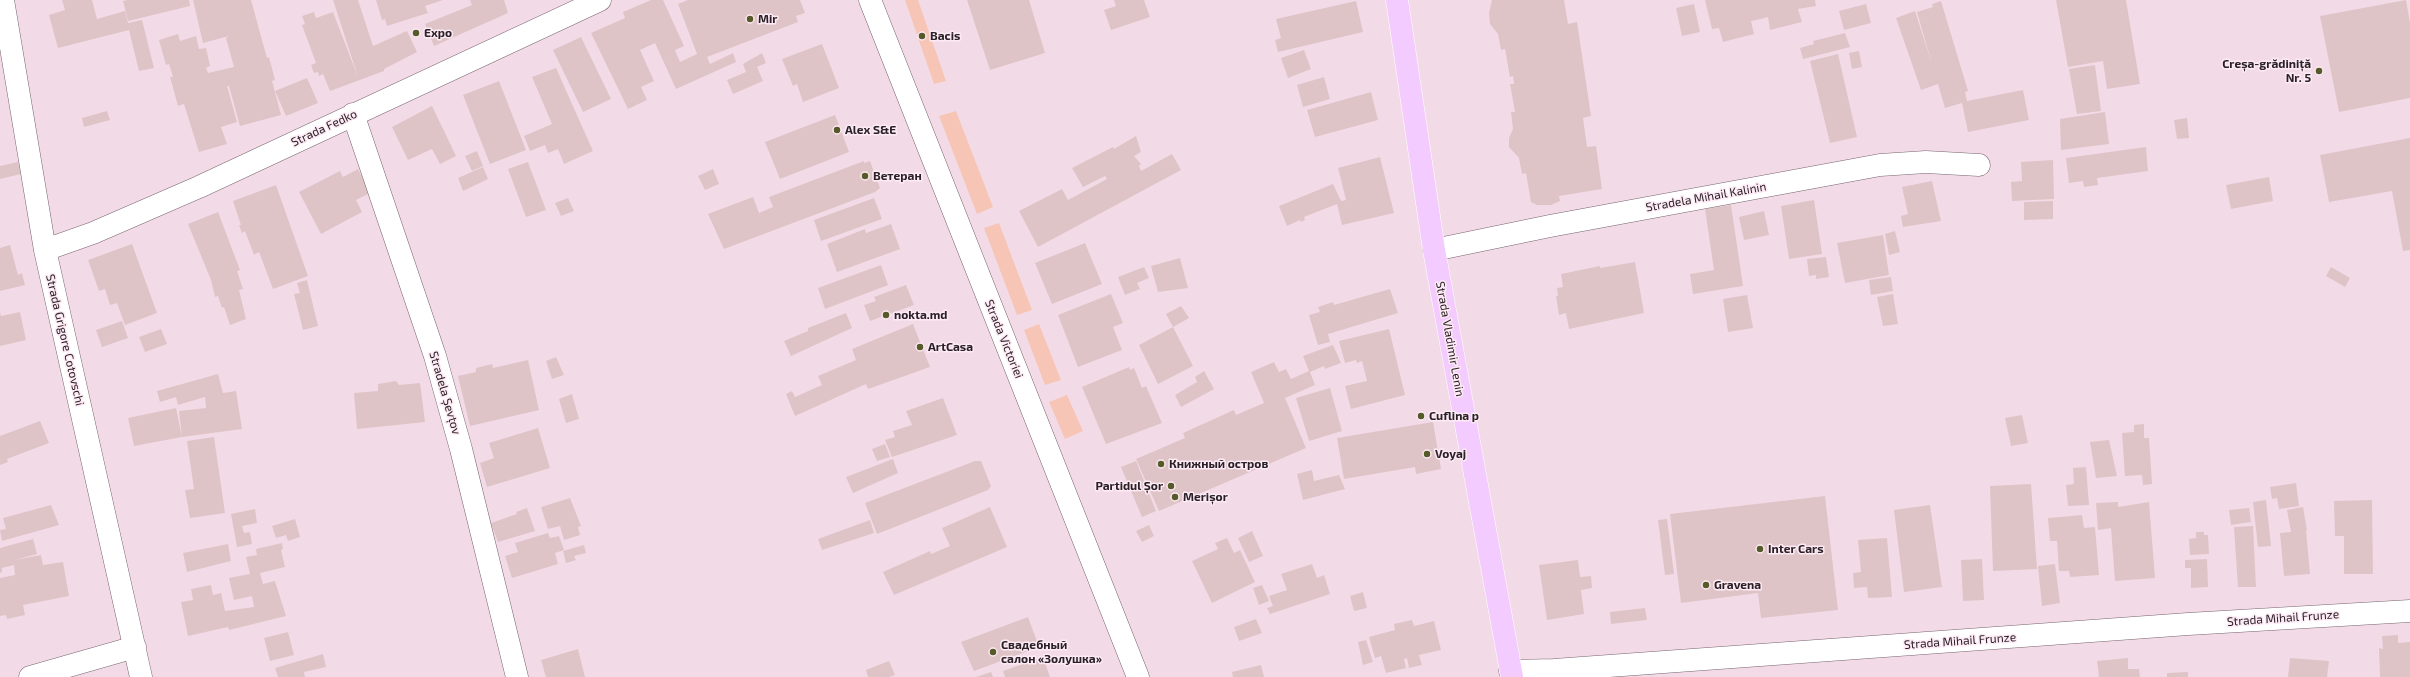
<!DOCTYPE html>
<meta charset="utf-8">
<style>
body{margin:0}
canvas{display:block;background:#f2dbe7}
</style>
<canvas width="2410" height="677"></canvas>
<script>
const g = document.querySelector('canvas').getContext('2d');
g.lineJoin = 'round';
function fill(path, color) {
  g.fillStyle = color;
  g.fill(path, 'evenodd');
}
function toPath(rows) {
  const path = new Path2D();
  for (const r of rows) {
    path.moveTo(r[0], r[1]);
    for (let i = 2; i < r.length; i += 2) path.lineTo(r[i], r[i + 1]);
  }
  return path;
}
function strokePath(path, color, width, dash) {
  g.strokeStyle = color;
  g.lineWidth = width;
  g.lineCap = dash ? 'butt' : 'round';
  g.setLineDash(dash || []);
  g.stroke(path);
}
function write(font, color, halo, rows, align = 'center') {
  g.font = font + ' "Exo 2",sans-serif';
  g.lineWidth = 3;
  g.setLineDash([]);
  g.textBaseline = 'middle';
  g.strokeStyle = halo;
  g.fillStyle = color;
  for (const [text, x, y, turn = 0] of rows) {
    g.save();
    g.translate(x, y);
    g.rotate((+turn || 0) * Math.PI / 180);
    g.textAlign = isNaN(turn) ? turn : align;
    if (halo) g.strokeText(text, 0, 0);
    g.fillText(text, 0, 0);
    g.restore();
  }
}
const green = toPath([
 [905,0,918,0,946,81,934,84],
 [956,111,993,207,977,214,939,116],
 [999,223,1032,310,1017,315,984,228],
 [1039,324,1061,380,1045,385,1024,330],
 [1067,395,1083,431,1065,439,1049,402]
]);
const building = toPath([
 [62,0,92,0,97,19,125,11,128,23,142,20,154,68,139,71,129,30,58,48,49,15,65,10],
 [127,0,189,0,190,6,128,21,123,1],
 [193,0,251,0,267,58,269,57,275,80,272,81,281,115,240,126,229,86,227,86,237,122,221,127,227,144,199,152,184,104,178,106,170,77,173,77,169,64,166,65,159,40,178,34,180,41,196,36,199,49,206,48,210,66,206,68,208,73,234,67,226,38,229,36,203,43],
 [333,0,358,0,373,46,407,31,417,52,384,69,384,71,330,91,323,74,319,76,318,72,314,73,311,65,316,63,302,25,305,24,302,16,314,12,316,18,333,12,358,77],
 [376,0,443,0,425,6,428,13,387,26,385,19,382,20],
 [470,0,504,0,508,13,434,46,425,24,472,5],
 [651,0,663,0,684,46,675,50,680,62,697,54,678,4,688,0,800,0,805,13,796,16,798,22,707,57,710,64,733,53,736,62,676,89,655,43,640,50,654,81,641,87,647,100,628,109,591,33,625,18,623,12],
 [967,0,1029,0,1045,53,990,70],
 [1114,0,1144,0,1150,17,1111,30,1104,10,1116,6],
 [1492,0,1564,0,1568,24,1577,22,1591,116,1583,118,1587,147,1596,146,1602,189,1559,196,1560,201,1551,205,1537,205,1531,202,1526,173,1522,174,1519,158,1509,147,1509,138,1513,129,1511,112,1515,112,1510,84,1514,84,1513,76,1510,77,1505,49,1501,50,1498,34,1490,24,1489,13],
 [1705,0,1815,0,1816,6,1798,9,1802,22,1770,30,1768,17,1761,19,1751,21,1754,34,1723,42,1719,28,1712,29],
 [2056,0,2126,0,2140,84,2107,89,2103,61,2068,67],
 [2406,0,2410,23,2410,98,2339,112,2320,16],
 [1356,1,1363,32,1278,52,1275,40,1281,38,1276,19],
 [1941,1,1968,91,1965,92,1967,101,2023,90,2029,120,1968,132,1962,103,1945,108,1938,84,1921,90,1896,18,1915,11,1932,64,1917,12,1933,7,1932,4],
 [1694,4,1700,32,1682,36,1676,8],
 [1866,4,1871,23,1844,30,1839,11],
 [1845,33,1850,47,1803,59,1800,48,1814,44,1813,41],
 [581,37,611,99,583,112,553,50],
 [822,44,839,88,803,102,797,84,793,86,782,59],
 [1304,50,1311,69,1288,78,1281,58],
 [1859,51,1862,67,1852,69,1849,53],
 [762,53,766,63,757,67,763,81,733,94,727,80,746,72,743,64],
 [1838,54,1857,137,1830,143,1810,61],
 [2095,65,2101,111,2077,114,2069,69],
 [556,68,593,151,564,164,558,149,548,153,545,145,530,151,524,136,552,124,532,77],
 [1324,77,1330,99,1303,107,1297,85],
 [307,78,318,103,286,116,275,91],
 [499,81,526,150,490,164,463,95],
 [1371,92,1378,120,1315,137,1307,110],
 [432,106,456,156,440,164,432,149,408,160,392,127],
 [107,111,110,120,84,127,82,118],
 [2105,112,2109,144,2061,150,2060,119],
 [835,115,849,152,780,179,765,142],
 [2187,118,2189,138,2177,139,2174,120],
 [1136,136,1141,152,1134,156,1141,164,1139,166,1141,171,1172,154,1181,170,1038,247,1019,211,1062,189,1068,200,1107,179,1105,176,1083,187,1072,168,1113,147,1114,149],
 [2410,138,2410,250,2403,251,2392,191,2329,202,2320,155],
 [2146,147,2148,171,2097,178,2098,185,2084,187,2083,181,2069,183,2066,158],
 [477,151,483,166,472,171,465,156],
 [1380,157,1394,213,1342,225,1337,204,1304,217,1305,220,1301,222,1300,220,1287,226,1279,206,1333,184,1341,201,1346,200,1338,168],
 [2053,160,2054,199,2012,201,2011,182,2022,181,2021,162],
 [864,161,864,163,870,161,880,188,875,192,724,249,708,214,753,197,759,213,773,207,769,197],
 [18,162,21,174,0,179,0,166],
 [528,162,546,210,526,217,508,169],
 [483,167,488,179,463,191,458,178],
 [358,169,370,193,356,200,362,212,321,234,299,192,340,171,343,177],
 [713,169,719,184,705,190,698,176],
 [2269,177,2273,201,2231,209,2226,185],
 [1932,181,1941,221,1903,227,1901,216,1908,214,1902,187],
 [276,185,308,276,273,289,259,252,254,255,245,231,242,233,239,225,241,225,233,201],
 [568,198,574,211,561,216,555,203],
 [874,198,882,219,821,241,814,220],
 [1814,200,1822,254,1789,259,1781,206],
 [2053,201,2053,219,2024,220,2024,202],
 [1731,205,1743,286,1693,294,1690,274,1714,270,1705,209],
 [1764,211,1769,235,1744,240,1739,217],
 [218,212,240,270,237,271,243,289,239,290,246,319,230,325,224,307,222,308,218,296,215,297,211,280,188,224],
 [891,224,900,249,837,272,827,244,865,229,866,233],
 [1895,231,1900,252,1889,255,1885,234],
 [1883,235,1889,275,1845,283,1837,243],
 [1085,243,1102,284,1052,304,1035,263],
 [132,244,157,313,125,325,117,303,110,305,105,289,99,291,88,260],
 [10,245,18,275,22,273,25,285,0,291,0,248],
 [1826,257,1829,277,1816,279,1816,275,1809,276,1807,259],
 [1180,258,1188,288,1158,292,1151,266],
 [1635,262,1644,313,1569,329,1566,313,1559,315,1556,296,1558,296,1557,288,1563,287,1561,274,1600,266,1600,268],
 [881,265,888,285,825,309,818,288],
 [1144,267,1149,278,1137,283,1140,289,1125,295,1118,277],
 [2331,267,2350,278,2345,287,2326,276],
 [1891,277,1893,291,1871,295,1869,280],
 [307,280,318,326,303,330,294,294,300,293,297,283],
 [906,285,914,305,870,321,864,305,876,301,874,297],
 [1390,289,1398,313,1328,334,1330,342,1318,345,1309,315,1320,312,1318,307,1333,302,1334,305],
 [1111,294,1123,323,1113,327,1122,350,1078,367,1058,315],
 [1893,294,1898,324,1883,326,1877,297],
 [1747,295,1753,328,1728,332,1723,299],
 [1181,306,1189,318,1173,327,1166,314],
 [0,312,1,316,20,312,26,340,0,346],
 [846,313,852,328,791,356,784,341,808,331,808,328],
 [122,321,128,338,102,347,96,330],
 [913,324,930,367,868,389,866,384,795,416,786,394,792,391,795,397,822,385,818,376,856,360,852,349],
 [1173,327,1193,366,1158,384,1139,345],
 [161,329,167,344,145,352,139,337],
 [1389,329,1405,395,1351,409,1345,386,1367,381,1362,361,1357,363,1356,360,1345,363,1339,341],
 [1333,345,1341,363,1325,369,1324,366,1310,372,1315,385,1285,398,1306,448,1159,511,1136,459,1185,438,1183,433,1234,410,1236,415,1264,403,1251,372,1274,362,1279,372,1286,369,1291,379,1309,371,1303,356],
 [556,357,564,375,552,379,546,361],
 [528,360,539,410,470,426,458,376,476,372,476,368,492,364,493,368],
 [1129,367,1130,370,1134,368,1142,388,1146,386,1162,423,1106,444,1082,387],
 [1204,371,1214,389,1181,407,1175,395,1197,382,1195,377],
 [218,374,223,393,236,391,242,429,182,437,179,411,206,408,205,397,178,405,176,397,160,402,157,391],
 [396,381,399,385,420,383,425,422,357,429,354,393,378,391,378,384],
 [1330,388,1342,431,1309,441,1296,398],
 [572,394,579,419,566,423,559,399],
 [943,398,957,435,892,457,885,440,895,437,893,431,912,425,906,411],
 [176,408,182,437,134,446,128,418],
 [2022,415,2028,443,2011,446,2005,418],
 [40,421,49,443,7,459,8,462,0,465,0,436],
 [1433,422,1441,469,1416,474,1415,467,1344,479,1337,438],
 [2144,424,2144,438,2149,438,2152,484,2143,485,2142,475,2125,476,2122,433,2134,432,2134,425],
 [538,428,550,468,487,487,480,463,494,458,489,443],
 [214,437,225,513,190,518,185,490,194,489,187,441],
 [2109,440,2117,476,2096,478,2090,442],
 [885,444,890,457,877,461,872,449],
 [893,459,898,473,853,493,846,477],
 [975,461,981,461,991,486,988,490,877,534,865,503],
 [1136,461,1156,511,1142,517,1121,467],
 [2086,467,2089,505,2068,506,2066,485,2074,484,2073,468],
 [1312,470,1314,481,1339,475,1345,489,1303,500,1297,474],
 [2296,483,2299,506,2279,509,2277,498,2272,499,2270,487],
 [2031,484,2037,569,1993,571,1990,486],
 [1825,496,1838,610,1761,618,1758,593,1681,603,1670,514],
 [570,498,581,526,578,527,580,535,564,540,560,526,548,529,541,507],
 [2266,500,2271,546,2258,547,2253,502],
 [2372,500,2373,574,2344,574,2344,536,2335,536,2334,501],
 [2118,502,2118,507,2149,502,2155,578,2115,581,2111,528,2098,530,2096,503],
 [51,505,59,525,2,541,0,530,6,529,3,518],
 [1930,505,1942,587,1904,592,1894,510],
 [990,507,1007,547,894,595,883,572,930,551,931,554,950,546,942,528],
 [2303,507,2307,530,2300,530,2306,530,2310,574,2284,576,2280,533,2291,532,2287,510],
 [527,508,535,531,498,542,491,523,517,514,516,512],
 [2249,508,2251,522,2231,525,2229,510],
 [255,509,257,523,242,526,244,533,250,532,252,544,237,547,231,514],
 [2082,515,2084,528,2095,527,2099,575,2070,577,2069,571,2059,571,2057,541,2050,541,2048,518],
 [295,519,300,537,288,541,286,535,276,538,272,526],
 [1667,519,1674,574,1665,575,1658,520],
 [870,520,874,533,822,550,818,539],
 [1149,525,1154,536,1142,542,1136,531],
 [2253,526,2256,587,2238,587,2234,527],
 [1252,531,1263,556,1249,562,1238,538],
 [2196,532,2204,532,2204,535,2208,535,2209,554,2190,555,2189,539,2196,538],
 [548,533,550,538,559,536,564,550,555,553,558,564,512,578,505,556,518,552,515,543],
 [1227,538,1234,553,1240,550,1255,582,1212,603,1192,561,1218,549,1215,543],
 [1887,538,1892,597,1868,598,1867,587,1854,588,1853,573,1861,572,1858,540],
 [33,539,37,554,15,560,41,555,43,565,63,562,69,596,23,605,25,615,7,619,6,615,0,616,0,578,15,575,14,565,2,568,2,572,0,573,0,548],
 [282,543,283,549,281,550,285,567,260,573,263,584,275,581,286,616,229,630,228,627,188,636,181,602,193,600,191,589,211,585,213,595,221,593,225,611,254,607,252,596,234,600,229,578,250,574,246,557,257,555,256,549],
 [228,544,231,561,187,572,183,553],
 [584,545,586,553,574,556,576,560,566,563,563,551],
 [1982,559,1984,600,1963,601,1961,560],
 [2207,559,2208,587,2191,588,2191,568,2185,568,2185,560],
 [1578,560,1580,577,1591,576,1592,588,1581,590,1584,614,1547,620,1539,565],
 [1312,564,1317,578,1324,575,1330,594,1270,614,1267,608,1273,606,1269,596,1287,590,1281,574],
 [2055,564,2060,603,2042,606,2038,566],
 [1262,585,1269,601,1259,605,1253,588],
 [1363,592,1367,608,1354,611,1350,596],
 [1645,608,1647,620,1611,624,1610,612],
 [1028,617,1039,647,974,671,961,642],
 [1256,619,1262,633,1239,641,1234,627],
 [1412,620,1414,626,1434,621,1441,650,1419,655,1422,665,1409,668,1407,658,1404,659,1406,668,1386,673,1381,656,1375,658,1369,637,1395,630,1394,624],
 [288,632,294,655,270,661,264,638],
 [2398,635,2398,643,2410,642,2410,677,2380,677,2379,648,2383,649,2382,636],
 [1366,640,1373,662,1363,665,1358,642],
 [578,649,585,677,546,677,541,660],
 [323,654,326,667,304,672,305,677,278,677,275,668],
 [1043,657,1050,677,1005,677,1003,671],
 [2128,658,2128,669,2139,669,2140,677,2099,677,2097,661],
 [2290,658,2329,661,2327,677,2288,677],
 [889,661,895,675,889,677,868,677,866,670],
 [1261,665,1264,677,1233,677,1232,672],
 [991,672,993,677,976,677],
 [2188,672,2188,677,2167,677,2167,673]
]);
const minor = toPath([
 [3,0,45,250,141,677],
 [870,0,1138,677],
 [353,114,435,356,461,449,517,677],
 [45,250,93,233,199,187,600,0],
 [1434,250,1550,226,1880,165,1926,162,1979,165],
 [1510,671,1554,670,2188,624,2410,611],
 [30,677,135,647]
]);
const major = toPath([
 [1397,0,1434,250,1512,677]
]);
const markers = [
 [750,19,4,"#555a28"],
 [416,33,4,"#555a28"],
 [922,36,4,"#555a28"],
 [2319,71,4,"#555a28"],
 [837,130,4,"#555a28"],
 [865,176,4,"#555a28"],
 [886,315,4,"#555a28"],
 [920,347,4,"#555a28"],
 [1421,416,4,"#555a28"],
 [1427,454,4,"#555a28"],
 [1161,464,4,"#555a28"],
 [1171,486,4,"#555a28"],
 [1175,497,4,"#555a28"],
 [1760,549,4,"#555a28"],
 [1706,585,4,"#555a28"],
 [993,652,4,"#555a28"]
];
const poiNames = [
 ["Mir",758,19],
 ["Expo",424,33],
 ["Bacis",930,36],
 ["Creșa-grădiniță",2311,64,"right"],
 ["Nr. 5",2311,78,"right"],
 ["Alex S&E",845,130],
 ["Ветеран",873,176],
 ["nokta.md",894,315],
 ["ArtCasa",928,347],
 ["Cuflina p",1429,416],
 ["Voyaj",1435,454],
 ["Книжный остров",1169,464],
 ["Partidul Șor",1163,486,"right"],
 ["Merișor",1183,497],
 ["Inter Cars",1768,549],
 ["Gravena",1714,585],
 ["Свадебный",1001,645],
 ["салон «Золушка»",1001,659]
];
const streetNames = [
 ["Strada Fedko",324,128,-25],
 ["Stradela Mihail Kalinin",1706,197,-10],
 ["Strada Victoriei",1004,339,68],
 ["Strada Vladimir Lenin",1450,339,80],
 ["Strada Grigore Cotovschi",65,340,77],
 ["Stradela Șevțov",445,393,74],
 ["Strada Mihail Frunze",2283,618,-4],
 ["Strada Mihail Frunze",1960,641,-4]
];
fill(green, '#f7c5b6');
fill(building, '#dfc4c7');
strokePath(minor, '#78646f', 23);
strokePath(major, '#fff', 23);
strokePath(minor, '#fff', 22);
strokePath(major, '#f3cbfe', 22);
for (const [x, y, r, color] of markers) {
  const dot = new Path2D();
  dot.arc(x, y, r, 0, 2 * Math.PI);
  g.fillStyle = color;
  g.fill(dot);
  strokePath(dot, '#fdeaf4', 1.5);
}
write('bold 12px', '#2a2126', '#fdeaf4', poiNames, 'left');
write('12px', '#2a2126', '#fdeaf4', streetNames);
</script>
